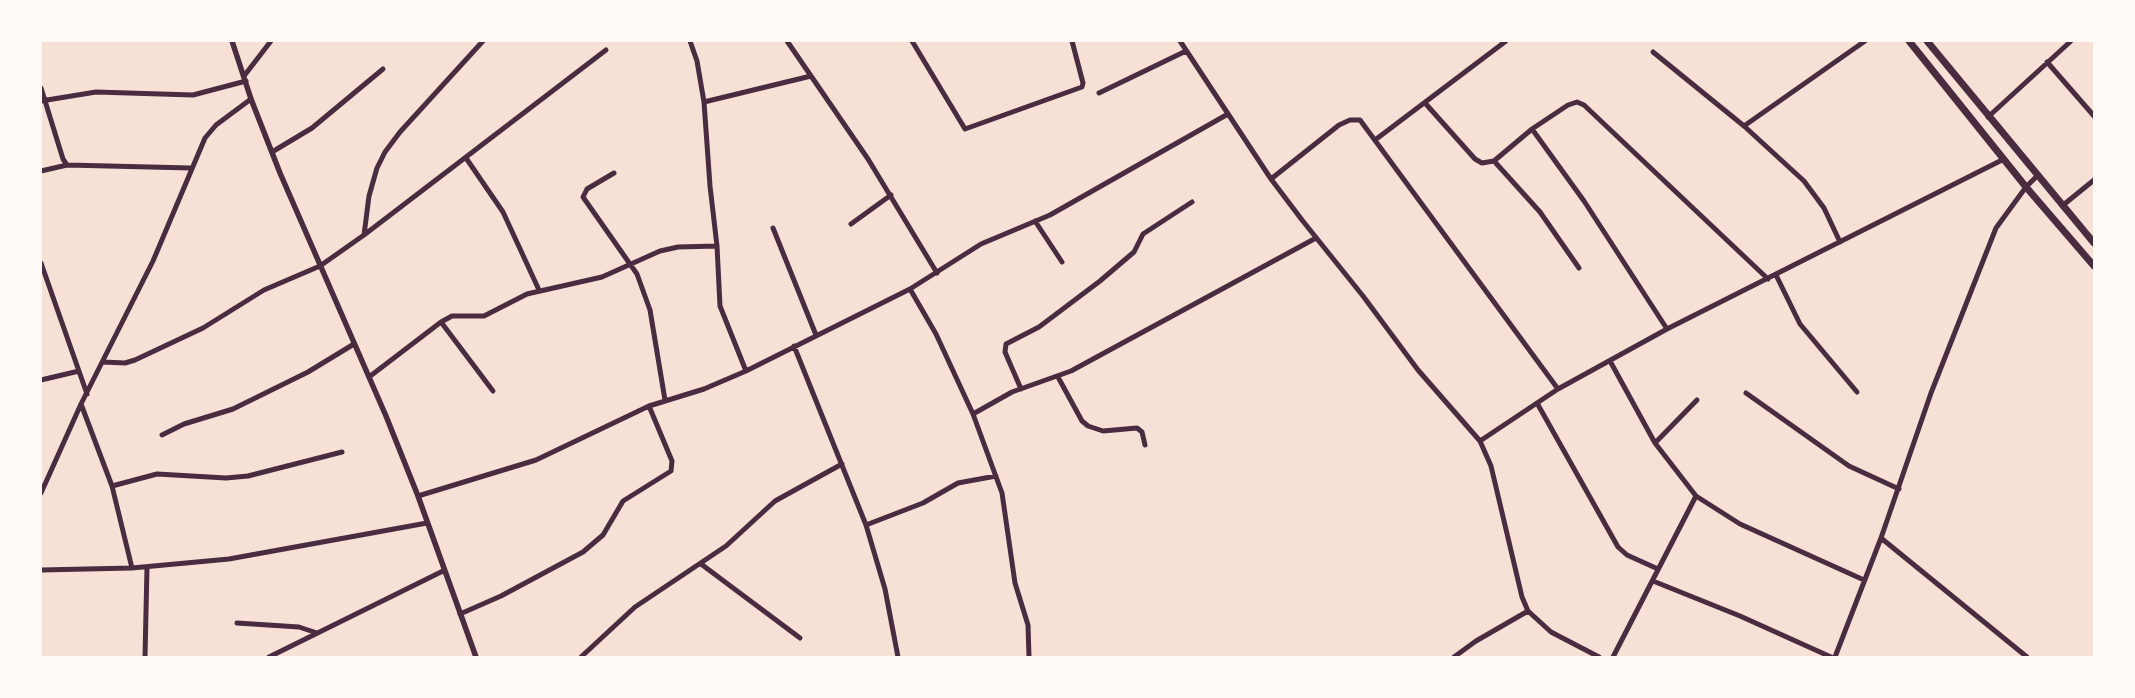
<!DOCTYPE html>
<style>
body{margin:0}
#map{position:relative;width:2135px;height:698px;overflow:hidden;background:#f7e1d7;font-family:Commissioner,sans-serif}
canvas{display:block}
.frame{position:absolute;inset:0;border:42px solid #fffaf5;pointer-events:none}
</style>
<div id="map">
<canvas width="2135" height="698"></canvas>
<div class="frame"></div>
</div>
<script>
const g = document.querySelector('canvas').getContext('2d');
g.lineJoin = 'round';
function toPath(rows) {
  const path = new Path2D();
  for (const r of rows) {
    path.moveTo(r[0], r[1]);
    for (let i = 2; i < r.length; i += 2) path.lineTo(r[i], r[i + 1]);
  }
  return path;
}
function strokePath(path, color, width, dash) {
  g.strokeStyle = color;
  g.lineWidth = width;
  g.lineCap = dash ? 'butt' : 'round';
  g.setLineDash(dash || []);
  g.stroke(path);
}
const minor = toPath([
 [690,41,697,61,704,102,710,186,717,246,720,306,746,371],
 [787,41,868,159,937,273],
 [912,41,965,129,1082,87,1083,83,1072,41],
 [1180,41,1271,179,1302,220,1363,296,1418,370,1480,441,1491,466,1522,597,1528,611,1551,632,1599,657],
 [1653,52,1744,126,1804,181,1824,208,1840,242],
 [2047,62,2094,116],
 [244,76,271,41],
 [41,88,63,159,67,165],
 [1099,93,1186,51],
 [41,101,96,92,193,95,246,81],
 [704,102,811,76],
 [1425,103,1475,159,1482,163,1494,161,1532,129,1568,105,1577,102,1584,105,1768,279],
 [1988,117,2071,41],
 [1744,126,1865,41],
 [1532,129,1584,201,1667,329],
 [1375,140,1506,41],
 [272,152,312,128,383,69],
 [466,158,503,212,539,290],
 [1494,161,1540,212,1579,268],
 [41,171,67,165,191,168],
 [614,173,587,189,583,197,637,274,650,310,665,400],
 [1271,179,1339,125,1350,120,1360,120,1558,389],
 [2062,206,2094,180],
 [1035,221,1062,262],
 [851,224,891,195],
 [773,228,816,335],
 [364,235,369,196,377,168,385,152,400,132,483,41],
 [41,263,87,394],
 [1776,275,1800,324,1857,392],
 [910,289,936,334,973,414,1002,493,1015,583,1028,625,1029,657],
 [441,322,493,391],
 [794,346,866,525,885,589,898,657],
 [1610,361,1655,443,1696,496,1740,524,1864,580],
 [103,362,125,363,135,360,203,328,264,290,320,266,364,235,606,50],
 [369,377,441,322,452,316,484,316,527,294,602,277,660,251,678,247,717,246],
 [1058,377,1082,421,1088,426,1103,431,1137,428,1142,432,1145,445],
 [41,380,79,371],
 [1021,389,1005,352,1006,344,1039,327,1100,281,1134,252,1143,234,1192,202],
 [1746,393,1849,466,1899,489],
 [1537,403,1618,547,1627,555,1658,569],
 [81,404,112,486,132,568],
 [973,414,1012,392,1071,371,1316,238],
 [162,435,184,424,233,409,308,372,354,344],
 [1480,441,1558,389,1667,329,2004,159],
 [1655,443,1697,400],
 [112,486,157,474,226,478,248,476,342,452],
 [41,493,81,404,153,261,205,138,216,125,251,99],
 [418,496,536,460,649,406,704,389,746,371,910,289,981,244,1050,215,1228,114],
 [866,525,923,503,958,483,996,476],
 [1881,538,2027,657],
 [701,564,800,638],
 [41,570,132,568,229,559,427,523],
 [1653,581,1740,616,1831,657],
 [460,614,501,596,583,552,603,535,623,501,671,471,672,461,649,406],
 [237,623,299,627,317,633],
 [145,657,147,567],
 [269,657,443,571],
 [581,657,635,607,726,546,775,501,842,464],
 [1454,657,1476,641,1528,611],
 [1613,657,1696,496],
 [1835,657,1881,538,1931,393,1996,228,2026,187,2037,176]
]);
const tertiary = toPath([
 [232,41,251,99,280,173,386,416,418,496,476,657]
]);
const secondary = toPath([
 [1909,41,2026,187,2094,266],
 [1927,41,2094,243]
]);
strokePath(minor, '#4a2c40', 5);
strokePath(tertiary, '#4a2c40', 5.5);
strokePath(secondary, '#4a2c40', 7);
</script>
